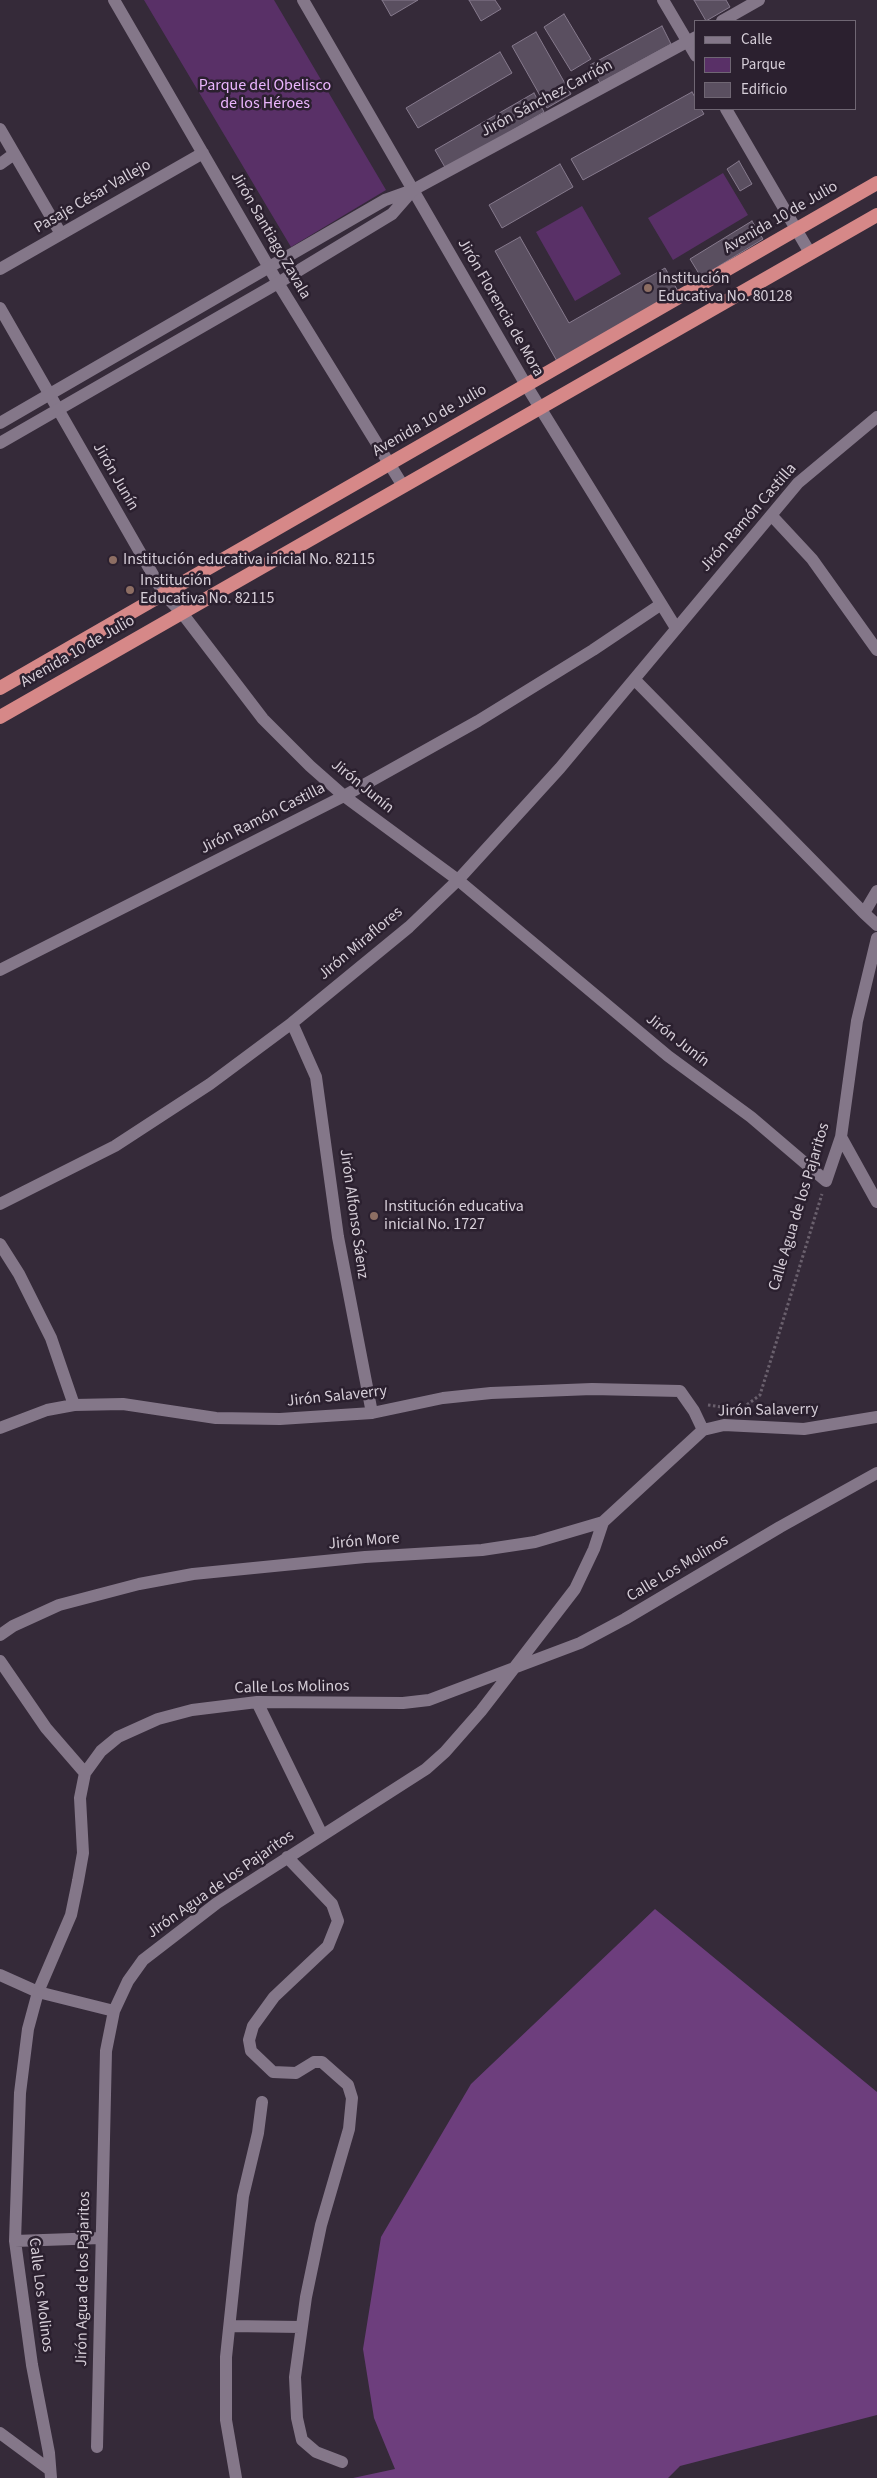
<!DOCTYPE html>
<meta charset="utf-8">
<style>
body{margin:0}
#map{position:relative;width:877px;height:2478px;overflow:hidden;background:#352a39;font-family:"Source Sans 3",sans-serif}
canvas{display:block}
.legend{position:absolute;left:694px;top:20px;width:162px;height:90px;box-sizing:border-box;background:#2b202f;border:1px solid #6f6673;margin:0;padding:6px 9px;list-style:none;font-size:15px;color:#d6ced8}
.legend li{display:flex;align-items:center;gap:10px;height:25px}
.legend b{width:25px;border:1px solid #6f6673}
</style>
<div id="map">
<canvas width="877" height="2478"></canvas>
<ul class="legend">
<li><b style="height:6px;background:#847789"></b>Calle</li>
<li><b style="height:14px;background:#593067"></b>Parque</li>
<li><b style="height:14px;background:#5a4f60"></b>Edificio</li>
</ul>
</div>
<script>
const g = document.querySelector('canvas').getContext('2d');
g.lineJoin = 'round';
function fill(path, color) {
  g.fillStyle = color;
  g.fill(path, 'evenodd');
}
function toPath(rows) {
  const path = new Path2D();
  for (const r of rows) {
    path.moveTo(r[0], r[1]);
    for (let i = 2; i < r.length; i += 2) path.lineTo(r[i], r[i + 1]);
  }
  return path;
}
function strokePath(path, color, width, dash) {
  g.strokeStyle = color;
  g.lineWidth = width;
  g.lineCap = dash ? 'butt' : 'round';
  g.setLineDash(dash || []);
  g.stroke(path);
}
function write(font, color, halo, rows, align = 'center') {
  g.font = font + ' "Source Sans 3",sans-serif';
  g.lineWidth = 5;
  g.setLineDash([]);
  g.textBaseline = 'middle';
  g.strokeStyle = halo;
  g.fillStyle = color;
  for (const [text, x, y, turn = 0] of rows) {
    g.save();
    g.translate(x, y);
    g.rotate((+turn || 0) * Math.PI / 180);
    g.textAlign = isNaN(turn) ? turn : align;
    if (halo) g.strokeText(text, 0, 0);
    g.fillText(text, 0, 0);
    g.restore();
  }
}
const green = toPath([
 [144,0,274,0,386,190,291,247],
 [723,173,748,215,673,260,648,218],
 [582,206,621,274,575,301,536,232]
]);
const forest = toPath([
 [655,1909,877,2092,877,2415,680,2466,668,2478,353,2478,395,2469,374,2418,363,2349,381,2237,471,2084]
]);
const building = toPath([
 [382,0,418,0,391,16,382,0],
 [469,0,495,0,501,9,481,21,469,0],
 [694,0,726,0,730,7,706,21,694,0],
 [564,14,591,59,571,71,544,27,564,14],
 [662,26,671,44,600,83,590,65,662,26],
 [536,32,571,94,547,108,512,46,536,32],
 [500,52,512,73,418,128,406,108,500,52],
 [692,92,696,99,696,109,701,109,704,114,583,180,571,159,692,92],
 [534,93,544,112,446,169,435,150,534,93],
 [739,161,752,184,740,191,727,169,739,161],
 [560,164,573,187,502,228,489,205,560,164],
 [752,221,763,239,701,277,690,259,752,221],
 [520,237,569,323,665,268,679,293,558,363,495,251,520,237]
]);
const path = toPath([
 [708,1405,729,1408,744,1407,760,1395,822,1194]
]);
const minor = toPath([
 [114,0,278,283,403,486],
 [303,0,526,385,676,628],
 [663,0,696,56],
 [726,109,810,253],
 [0,129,61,234],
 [0,164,14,154],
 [0,269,203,153],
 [0,308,164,594,182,613,263,719,310,766,344,796,458,880,668,1056,751,1117,826,1181,841,1137,857,1021,877,938],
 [772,516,812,559,877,650],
 [635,680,864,913],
 [877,891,864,913,877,925],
 [0,970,344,796,478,721,593,650,660,605],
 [292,1023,316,1077,338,1237,372,1413],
 [841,1137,877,1202],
 [0,1204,115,1146,210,1084,292,1023,409,927,458,880,560,768,798,483,877,417],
 [0,1244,19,1274,51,1338,74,1405],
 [0,1428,47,1410,74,1405,123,1404,216,1418,280,1419,372,1413,443,1398,491,1393,592,1389,680,1391,694,1411,703,1430],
 [0,1635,13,1626,59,1605,139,1584,193,1574,365,1557,482,1550,535,1542,603,1522,703,1430,724,1425,804,1429,877,1417],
 [0,1661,46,1728,85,1773],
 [257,1702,322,1835],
 [287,1857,332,1904,338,1921,328,1946,274,1997,253,2026,249,2040,251,2051,273,2072,296,2073,314,2062,322,2062,348,2085,352,2098,349,2129,321,2225,306,2297,295,2377,297,2418,302,2440,316,2452,342,2462],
 [0,1975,38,1992,114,2011],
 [15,2241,101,2238],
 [230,2326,301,2327],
 [0,2433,50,2470],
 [97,2447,106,2051,114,2011,128,1981,143,1960,217,1903,426,1769,445,1752,481,1711,575,1589,594,1549,603,1522],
 [51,2478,49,2453,32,2365,15,2241,20,2093,28,2029,38,1992,71,1915,78,1881,83,1853,80,1798,85,1773,101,1751,118,1737,158,1719,192,1710,257,1702,403,1703,429,1700,580,1643,625,1619,780,1527,877,1473],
 [236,2478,226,2420,226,2357,243,2196,258,2133,262,2102]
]);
const secondary = toPath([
 [722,21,759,0],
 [0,423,385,200,413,190,696,37],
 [0,443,278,283,392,214,413,190]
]);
const trunk = toPath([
 [0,688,877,183],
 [0,717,877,215]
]);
const markers = [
 [648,288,5,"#8d6e63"],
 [113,560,5,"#8d6e63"],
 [130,590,5,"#8d6e63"],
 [374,1216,5,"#8d6e63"]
];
const parkNames = [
 ["Parque del Obelisco",265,86],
 ["de los Héroes",265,104]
];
const streetNames = [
 ["Jirón Sánchez Carrión",547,99,-28],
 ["Pasaje César Vallejo",93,197,-30],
 ["Avenida 10 de Julio",781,218,-30],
 ["Jirón Santiago Zavala",270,236,60],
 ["Jirón Florencia de Mora",500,308,60],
 ["Avenida 10 de Julio",430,421,-30],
 ["Jirón Junín",115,477,60],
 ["Jirón Ramón Castilla",749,518,-49],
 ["Avenida 10 de Julio",78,652,-30],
 ["Jirón Junín",362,787,39],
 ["Jirón Ramón Castilla",263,819,-27],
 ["Jirón Miraflores",361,944,-40],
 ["Jirón Junín",677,1041,38],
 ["Calle Agua de los Pajaritos",800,1207,-73],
 ["Jirón Alfonso Sáenz",353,1214,82],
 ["Jirón Salaverry",337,1397,-6],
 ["Jirón Salaverry",768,1411,-1],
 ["Jirón More",364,1542,-5],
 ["Calle Los Molinos",678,1569,-31],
 ["Calle Los Molinos",292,1688,-1],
 ["Jirón Agua de los Pajaritos",221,1885,-35],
 ["Jirón Agua de los Pajaritos",84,2279,-89],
 ["Calle Los Molinos",40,2295,83]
];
const poiNames = [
 ["Institución",658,279],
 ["Educativa No. 80128",658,297],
 ["Institución educativa inicial No. 82115",123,560],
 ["Institución",140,581],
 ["Educativa No. 82115",140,599],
 ["Institución educativa",384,1207],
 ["inicial No. 1727",384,1225]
];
fill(green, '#593067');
fill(forest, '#6d3e7d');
fill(building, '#5a4f60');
strokePath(building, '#867a8d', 1);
strokePath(path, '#6a606d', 3, [2.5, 2.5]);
strokePath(minor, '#847789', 12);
strokePath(secondary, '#847789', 12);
strokePath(trunk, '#d68888', 14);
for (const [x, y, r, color] of markers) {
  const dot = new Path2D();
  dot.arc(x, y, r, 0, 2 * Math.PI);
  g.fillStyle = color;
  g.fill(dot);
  strokePath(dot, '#2b202f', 2);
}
write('16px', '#ebb5fe', '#2b202f', parkNames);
write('16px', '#d6ced8', '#2b202f', streetNames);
write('16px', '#d6ced8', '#2b202f', poiNames, 'left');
</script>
